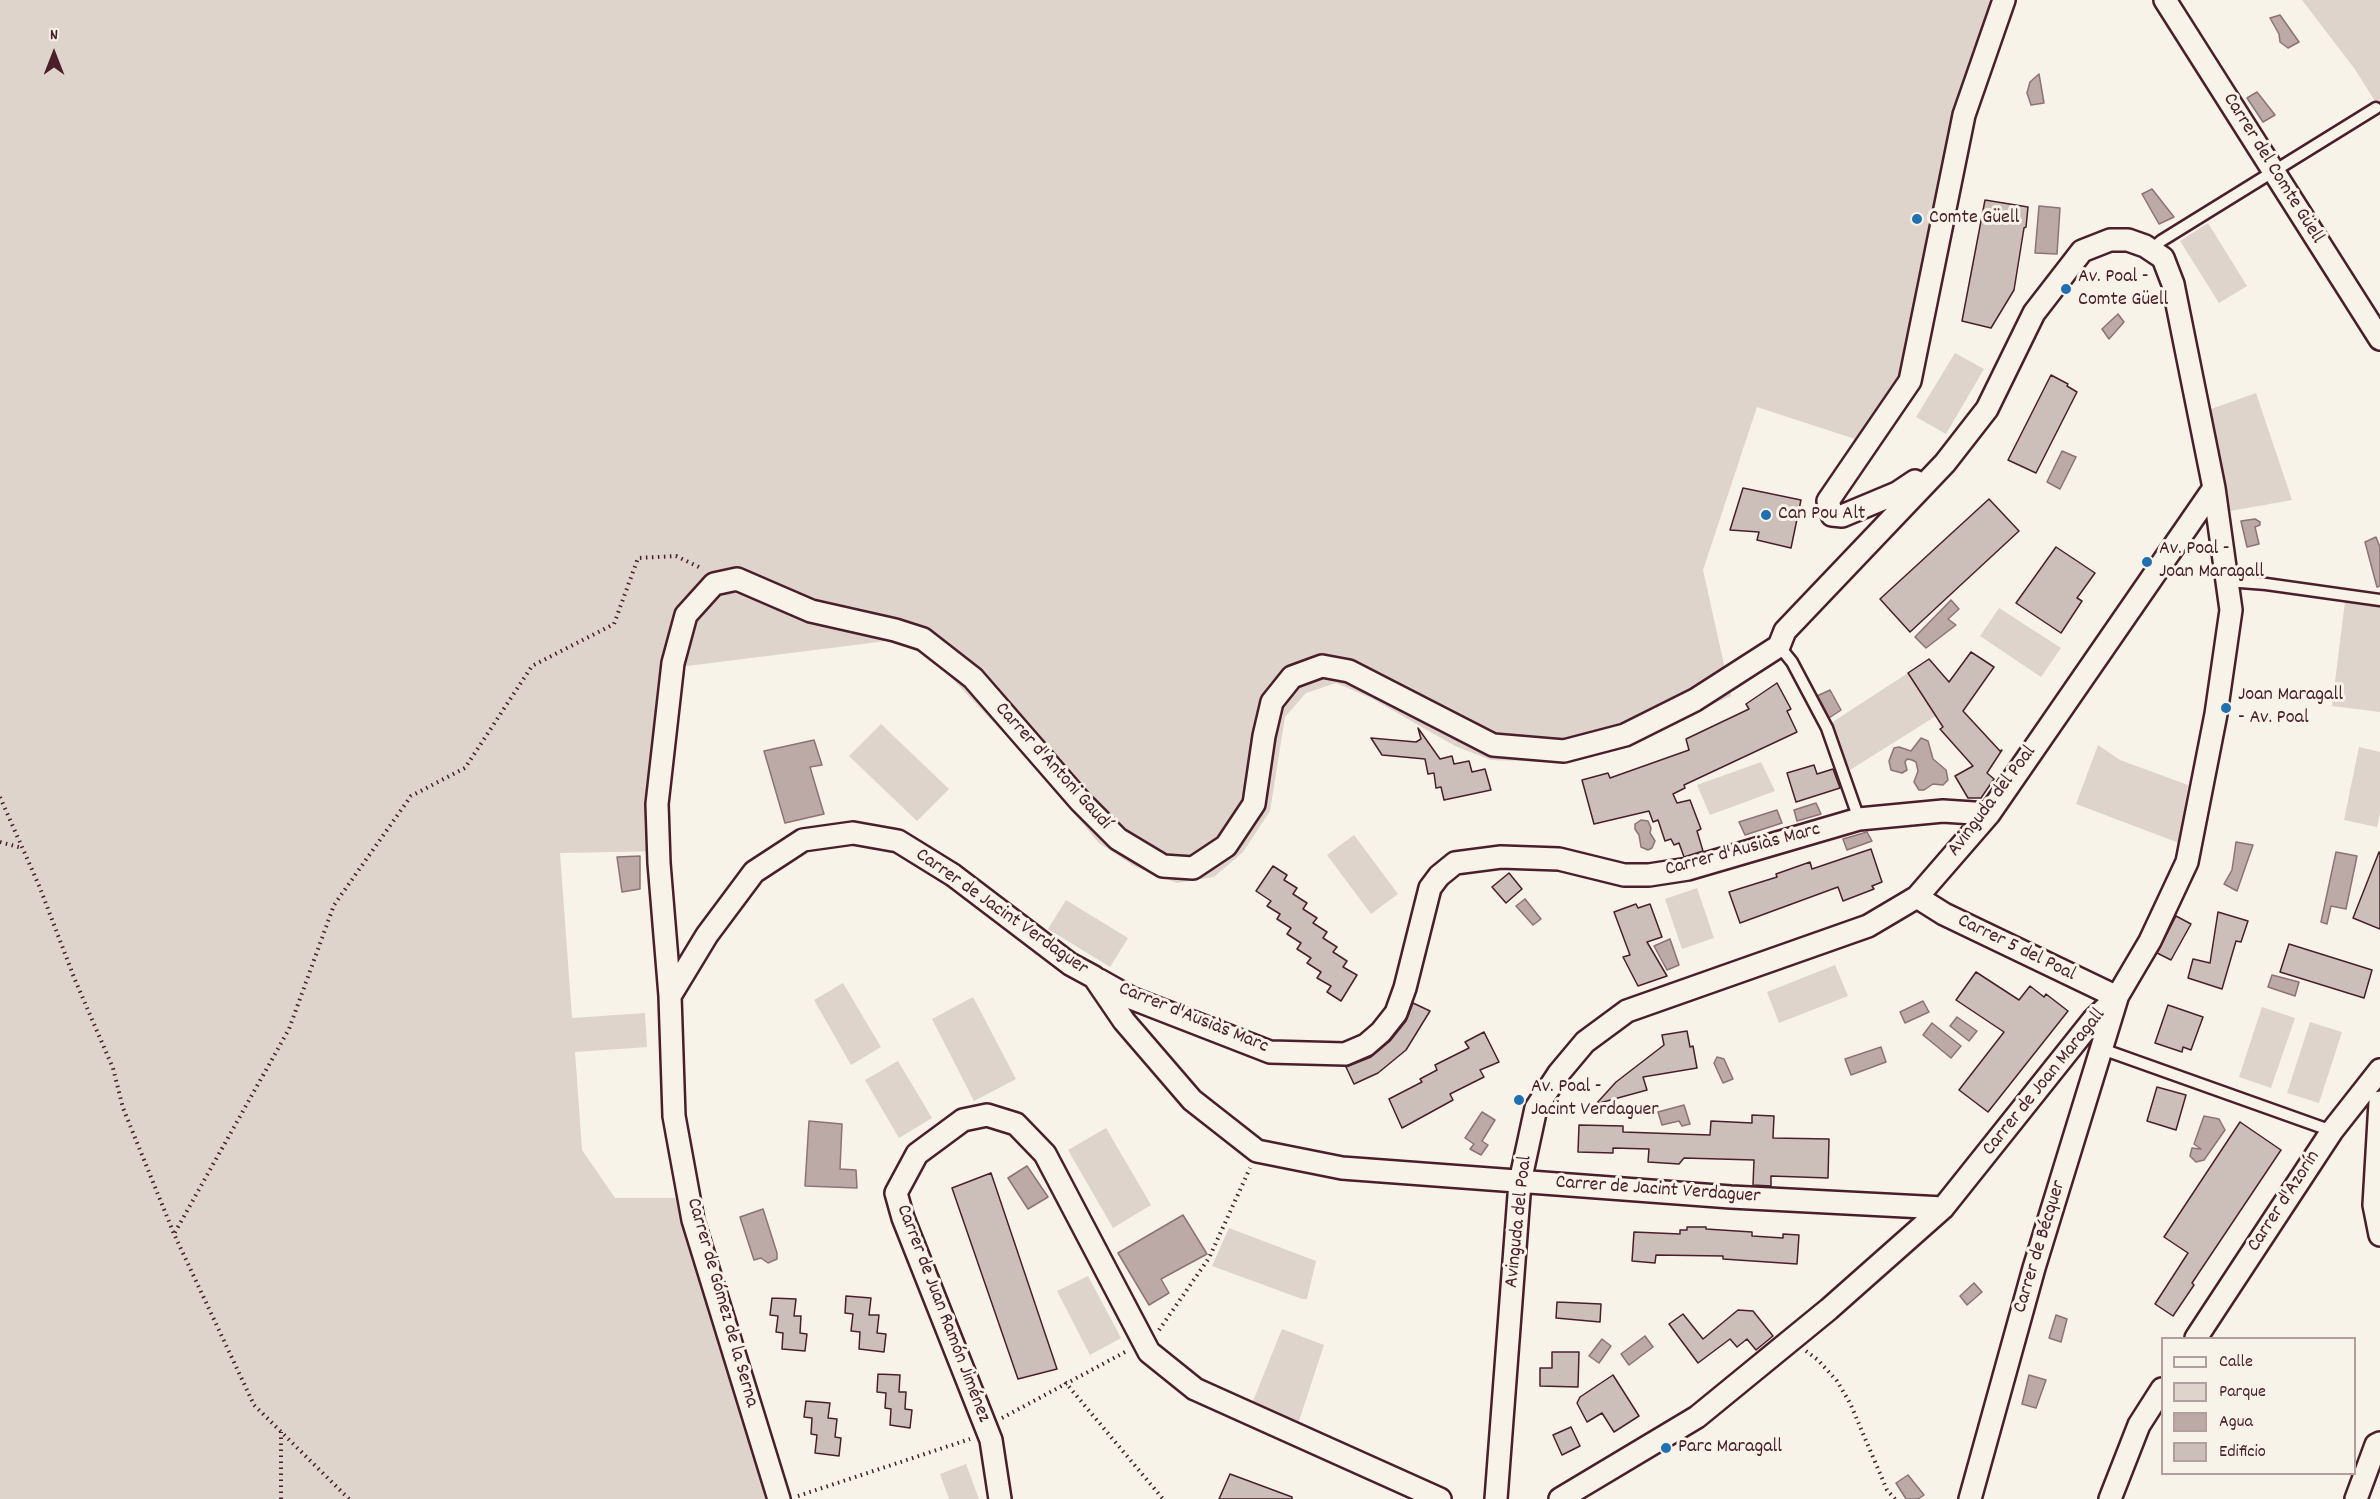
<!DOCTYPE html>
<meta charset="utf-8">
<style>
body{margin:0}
#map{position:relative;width:2380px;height:1499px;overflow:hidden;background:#f7f3e8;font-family:Dekko,sans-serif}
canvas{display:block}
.legend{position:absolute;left:2161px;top:1337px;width:195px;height:138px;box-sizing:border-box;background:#f7f3e8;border:2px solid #b29e9c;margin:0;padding:8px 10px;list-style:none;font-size:18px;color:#4a1f2b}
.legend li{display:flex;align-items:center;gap:12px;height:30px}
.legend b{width:30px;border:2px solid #b29e9c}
.north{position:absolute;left:24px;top:24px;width:60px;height:60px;-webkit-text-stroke:4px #f7f3e8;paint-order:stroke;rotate:0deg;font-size:16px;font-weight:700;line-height:24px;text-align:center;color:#4a1f2b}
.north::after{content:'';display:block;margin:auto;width:21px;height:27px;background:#4a1f2b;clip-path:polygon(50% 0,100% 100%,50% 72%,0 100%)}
</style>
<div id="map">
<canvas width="2380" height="1499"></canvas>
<ul class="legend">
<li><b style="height:8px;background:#f7f3e8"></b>Calle</li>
<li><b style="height:16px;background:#ded4cc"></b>Parque</li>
<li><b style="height:16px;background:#bcaaa7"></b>Agua</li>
<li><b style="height:16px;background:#ccbfb9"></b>Edificio</li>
</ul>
<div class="north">N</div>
</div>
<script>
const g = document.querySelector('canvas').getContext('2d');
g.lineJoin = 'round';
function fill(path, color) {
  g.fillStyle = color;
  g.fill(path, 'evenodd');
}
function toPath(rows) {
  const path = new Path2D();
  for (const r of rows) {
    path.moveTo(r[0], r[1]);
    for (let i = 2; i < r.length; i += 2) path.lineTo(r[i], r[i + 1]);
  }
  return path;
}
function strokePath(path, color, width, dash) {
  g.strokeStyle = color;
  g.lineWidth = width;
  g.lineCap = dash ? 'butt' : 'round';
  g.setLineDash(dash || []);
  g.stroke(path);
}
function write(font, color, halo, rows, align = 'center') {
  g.font = font + ' Dekko,sans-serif';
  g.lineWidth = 6;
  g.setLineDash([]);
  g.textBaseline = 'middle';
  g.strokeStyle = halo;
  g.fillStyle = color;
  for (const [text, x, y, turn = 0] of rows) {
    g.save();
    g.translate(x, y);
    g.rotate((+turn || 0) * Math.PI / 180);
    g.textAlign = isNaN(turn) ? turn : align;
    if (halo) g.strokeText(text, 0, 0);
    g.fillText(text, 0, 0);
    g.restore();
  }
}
const green = toPath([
 [0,0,2012,0,1971,68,1907,368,1858,440,1757,407,1703,570,1731,696,1618,747,1548,762,1491,760,1455,746,1371,698,1336,683,1306,693,1285,717,1270,811,1243,852,1214,877,1177,883,1134,866,1099,843,1031,762,931,656,886,641,679,667,666,851,560,853,572,1018,645,1013,647,1047,575,1052,582,1150,615,1198,697,1198,791,1499,0,1499],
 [2302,0,2380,0,2380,109,2354,68],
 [2208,223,2247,286,2219,303,2180,241],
 [1955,353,1984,369,1946,434,1916,417],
 [2256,393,2292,500,2230,511,2211,409],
 [2345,601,2380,606,2380,712,2332,706],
 [1999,608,2061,648,2041,677,1980,636],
 [1908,673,1936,716,1850,770,1831,723],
 [881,724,949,789,917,821,849,756],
 [2098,745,2120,760,2188,785,2179,843,2076,804],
 [2359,747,2380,752,2380,813,2377,827,2344,820],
 [1761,762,1775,791,1710,815,1697,785],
 [1354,835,1398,894,1371,914,1327,855],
 [1697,888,1714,938,1682,949,1665,899],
 [1066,900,1128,938,1110,967,1048,929],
 [1835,965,1848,996,1779,1023,1767,992],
 [843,983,881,1047,851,1065,814,1000],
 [973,997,1016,1079,974,1101,932,1019],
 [2262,1007,2295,1018,2271,1088,2239,1077],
 [2310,1022,2342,1032,2319,1103,2287,1093],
 [898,1061,932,1118,899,1138,865,1080],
 [1106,1128,1151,1205,1113,1228,1068,1150],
 [1229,1228,1316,1261,1307,1299,1302,1299,1212,1266],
 [1088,1276,1121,1338,1090,1355,1057,1291],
 [1282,1329,1324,1345,1298,1424,1251,1406],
 [966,1464,979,1499,949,1499,940,1474]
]);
const water = toPath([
 [2280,15,2299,42,2288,48,2280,42,2279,34,2270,18,2280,15],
 [2039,74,2044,103,2031,105,2027,93,2030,82,2039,74],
 [2257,92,2275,115,2263,122,2247,98,2257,92],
 [2152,189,2174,217,2159,224,2142,194,2152,189],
 [2039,206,2060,208,2057,254,2035,253,2039,206],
 [2118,314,2124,322,2109,339,2102,329,2118,314],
 [2062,451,2076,457,2060,489,2047,482,2062,451],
 [2255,519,2260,522,2260,525,2255,527,2259,544,2247,547,2241,521,2255,519],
 [2376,537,2380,547,2380,586,2377,587,2365,542,2376,537],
 [1951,600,1959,609,1948,619,1956,625,1926,648,1915,637,1951,600],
 [1830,690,1841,710,1829,718,1817,696,1830,690],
 [1921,738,1928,741,1933,759,1946,770,1948,780,1943,785,1933,784,1924,790,1919,790,1914,782,1918,771,1916,762,1912,760,1907,759,1905,762,1907,770,1902,773,1891,770,1889,761,1894,748,1899,747,1911,751,1921,738],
 [814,740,822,765,810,767,824,814,785,823,764,751,814,740],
 [1816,803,1821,814,1797,821,1794,810,1816,803],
 [1777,810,1782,823,1745,835,1739,822,1777,810],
 [1641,820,1648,821,1651,828,1650,833,1655,841,1652,848,1648,850,1641,847,1639,835,1635,829,1635,824,1641,820],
 [1867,832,1872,841,1847,850,1843,839,1867,832],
 [2236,842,2253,845,2237,891,2224,884,2232,870,2236,842],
 [2336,852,2357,856,2346,909,2331,906,2327,924,2321,922,2336,852],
 [640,856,640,889,622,892,617,857,640,856],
 [1525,899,1541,919,1533,925,1516,906,1525,899],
 [1670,939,1679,965,1667,970,1654,946,1670,939],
 [2272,975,2299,982,2295,996,2268,987,2272,975],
 [1923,1001,1929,1012,1905,1023,1900,1012,1923,1001],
 [1957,1017,1977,1031,1969,1041,1950,1026,1957,1017],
 [1932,1023,1961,1046,1951,1058,1923,1035,1932,1023],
 [1881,1047,1886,1062,1851,1075,1845,1059,1881,1047],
 [1717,1057,1724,1059,1733,1079,1723,1083,1714,1063,1717,1057],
 [1684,1105,1690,1124,1682,1126,1679,1121,1662,1125,1658,1112,1684,1105],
 [1482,1112,1495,1120,1482,1141,1488,1145,1481,1155,1470,1149,1474,1144,1465,1138,1482,1112],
 [2204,1116,2219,1119,2225,1130,2204,1160,2196,1162,2190,1156,2192,1148,2201,1149,2194,1144,2204,1116],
 [809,1121,842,1124,840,1169,856,1170,857,1188,805,1186,809,1121],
 [1027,1166,1048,1197,1028,1209,1008,1178,1027,1166],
 [763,1209,777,1253,777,1259,768,1263,761,1258,754,1260,740,1217,763,1209],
 [1183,1215,1207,1254,1161,1279,1169,1293,1149,1305,1118,1253,1183,1215],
 [1974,1283,1982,1292,1967,1305,1960,1296,1974,1283],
 [2056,1315,2067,1319,2061,1342,2049,1338,2056,1315],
 [1645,1336,1653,1347,1629,1365,1621,1354,1645,1336],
 [1602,1339,1611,1346,1599,1363,1589,1356,1602,1339],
 [2029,1375,2046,1380,2036,1408,2022,1404,2029,1375],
 [1908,1475,1924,1495,1918,1499,1906,1499,1896,1483,1908,1475]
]);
const building = toPath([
 [1985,200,2028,207,2026,227,2024,228,2014,290,1991,328,1962,321,1985,200],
 [2051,375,2068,384,2067,386,2077,392,2036,473,2008,460,2051,375],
 [1743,488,1801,500,1791,548,1757,540,1759,532,1730,530,1743,488],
 [1989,499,2019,531,1910,632,1880,599,1989,499],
 [2056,547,2095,573,2077,598,2082,601,2061,633,2016,603,2056,547],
 [1971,652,1994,667,1963,711,2000,751,2002,750,1987,773,1994,779,1981,798,1968,798,1955,776,1973,766,1940,729,1943,727,1908,673,1929,659,1949,682,1971,652],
 [1777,683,1791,709,1787,711,1797,732,1684,785,1685,788,1673,794,1677,803,1690,800,1701,829,1697,831,1703,851,1684,857,1679,843,1674,845,1671,839,1665,841,1658,820,1653,822,1649,811,1594,824,1582,780,1608,773,1610,778,1689,750,1686,739,1749,709,1746,704,1777,683],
 [1418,728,1440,759,1452,756,1454,764,1469,761,1472,772,1485,769,1491,790,1444,800,1441,787,1436,788,1434,773,1428,774,1425,759,1382,755,1371,738,1416,742,1421,739,1418,728],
 [1814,765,1817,774,1833,769,1840,788,1796,802,1787,773,1814,765],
 [1871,849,1882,882,1872,886,1874,889,1843,901,1838,887,1740,923,1729,892,1777,877,1776,874,1810,862,1812,869,1871,849],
 [2379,852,2380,852,2380,929,2353,918,2379,852],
 [1273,866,1287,875,1284,880,1297,888,1293,894,1307,903,1303,909,1317,918,1313,923,1327,932,1323,938,1337,947,1333,952,1347,961,1343,967,1357,975,1341,1001,1327,992,1331,986,1317,978,1321,972,1307,963,1311,958,1297,949,1301,943,1287,934,1291,928,1277,919,1280,914,1267,906,1271,901,1256,891,1273,866],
 [1509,873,1522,889,1506,903,1492,887,1509,873],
 [1636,904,1638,908,1650,904,1662,937,1647,942,1667,976,1638,986,1623,957,1630,955,1614,912,1636,904],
 [2218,912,2248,921,2241,942,2236,941,2222,989,2188,978,2193,959,2210,963,2218,912],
 [2176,916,2191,924,2171,960,2157,953,2176,916],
 [2289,944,2372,970,2364,998,2280,972,2289,944],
 [1976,972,2019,1000,2030,986,2044,997,2046,994,2068,1011,1988,1112,1959,1090,2004,1032,1956,1000,1976,972],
 [1413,1003,1430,1011,1406,1050,1378,1073,1354,1084,1346,1067,1371,1057,1390,1041,1406,1021,1413,1003],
 [2168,1005,2203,1017,2191,1050,2183,1047,2182,1052,2155,1043,2168,1005],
 [1687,1031,1690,1047,1693,1046,1697,1068,1643,1077,1647,1090,1596,1104,1616,1082,1664,1045,1662,1035,1687,1031],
 [1484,1032,1499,1062,1480,1070,1484,1077,1450,1094,1453,1100,1402,1128,1389,1099,1422,1082,1420,1079,1437,1070,1435,1065,1469,1048,1465,1042,1484,1032],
 [2157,1087,2186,1095,2176,1130,2147,1121,2157,1087],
 [1752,1115,1774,1116,1773,1138,1829,1139,1828,1178,1771,1176,1771,1186,1753,1185,1754,1160,1684,1158,1679,1164,1648,1162,1649,1149,1613,1148,1613,1153,1578,1152,1579,1125,1623,1126,1623,1132,1710,1135,1711,1121,1752,1123,1752,1115],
 [2240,1122,2281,1150,2192,1283,2194,1285,2173,1316,2155,1304,2188,1253,2164,1237,2240,1122],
 [991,1173,1057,1369,1018,1379,952,1188,991,1173],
 [1687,1227,1706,1227,1706,1229,1752,1232,1752,1236,1783,1238,1783,1234,1799,1235,1797,1264,1723,1259,1723,1256,1656,1255,1655,1263,1632,1261,1634,1232,1680,1234,1680,1230,1687,1230,1687,1227],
 [846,1296,871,1298,869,1315,879,1315,877,1333,886,1334,884,1352,859,1349,860,1332,851,1331,853,1314,845,1313,846,1296],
 [772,1298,796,1299,794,1316,801,1316,800,1333,807,1334,805,1351,782,1349,783,1333,776,1332,778,1316,770,1315,772,1298],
 [1557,1302,1601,1304,1600,1322,1556,1318,1557,1302],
 [1738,1310,1753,1311,1773,1336,1756,1350,1747,1339,1737,1347,1730,1339,1698,1363,1669,1324,1683,1314,1703,1339,1738,1310],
 [1552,1352,1579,1352,1578,1387,1540,1386,1540,1368,1552,1368,1552,1352],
 [878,1374,900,1375,899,1392,906,1392,905,1409,912,1410,910,1428,890,1425,891,1409,885,1408,886,1393,877,1392,878,1374],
 [1613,1375,1639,1416,1614,1432,1602,1413,1587,1422,1577,1403,1580,1397,1613,1375],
 [806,1401,830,1403,828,1418,837,1419,835,1437,841,1438,839,1456,815,1453,817,1435,811,1434,812,1418,804,1417,806,1401],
 [1571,1427,1580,1446,1562,1455,1553,1435,1571,1427],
 [1230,1474,1292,1497,1292,1499,1219,1499,1230,1474]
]);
const path = toPath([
 [0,797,40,888,75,980,113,1068,123,1108,174,1234],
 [0,842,22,848],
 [1159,1330,1209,1258,1250,1168],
 [1806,1351,1818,1360,1837,1381,1850,1403,1887,1490,1895,1499],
 [1065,1382,1163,1499],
 [1002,1418,1127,1351],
 [798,1496,970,1439],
 [281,1499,281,1432],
 [349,1499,254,1405,174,1234,289,1029,334,905,411,796,465,768,532,666,614,624,638,558,676,556,703,569]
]);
const lane = toPath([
 [2151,250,2161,241,2376,108],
 [2227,581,2266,584,2380,600],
 [1779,646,1792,662,1827,728,1859,819],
 [2102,1049,2332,1131]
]);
const street = toPath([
 [2165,0,2380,339],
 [1915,481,1897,493,1842,516,1832,515,1828,501,1910,381,1964,115,2004,0],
 [1917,897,1944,914,2117,997],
 [1099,980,1131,998,1270,1052,1345,1054,1366,1045,1381,1032,1396,1013,1405,988,1430,888,1439,876,1455,863,1501,857,1559,859,1624,875,1649,875,1688,869,1859,819,1943,811,1989,814],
 [670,996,707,935,754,872,803,840,853,833,898,841,953,875,1070,964,1094,977,1124,1021,1192,1100,1257,1151,1342,1168,1731,1197,1943,1208],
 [2380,1102,2374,1205,2380,1235],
 [2196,1338,2332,1131,2380,1070],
 [779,1499,693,1220,674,1116,670,996,659,863,657,804,673,663,686,615,714,584,737,579,811,611,895,630,923,639,973,678,1080,801,1118,839,1163,866,1193,868,1226,846,1254,804,1264,736,1272,702,1292,677,1322,666,1349,671,1493,745,1564,751,1625,735,1695,700,1779,646,1785,631,1945,463,1987,409,2034,313,2082,251,2110,240,2128,240,2145,246,2163,258,2173,284,2214,488,2231,610,2216,714,2187,862,2150,941,2117,997,2093,1020,1943,1208,1829,1309,1697,1417,1560,1499],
 [1000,1499,991,1440,903,1218,896,1193,917,1154,963,1120,987,1115,1016,1124,1045,1154,1149,1352,1195,1389,1440,1499],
 [1496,1499,1520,1182,1536,1108,1559,1073,1585,1042,1627,1011,1868,926,1917,897,1989,814,2214,488],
 [1970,1499,2034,1268,2117,998],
 [2110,1499,2139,1425,2162,1389],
 [2356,1499,2376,1445,2380,1443]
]);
const markers = [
 [1917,219,6,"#1f6fb2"],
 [2066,289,6,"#1f6fb2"],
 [1766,515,6,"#1f6fb2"],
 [2147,562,6,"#1f6fb2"],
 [2226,708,6,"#1f6fb2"],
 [1519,1100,6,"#1f6fb2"],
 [1666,1448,6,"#1f6fb2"]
];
const streetNames = [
 ["Carrer del Comte Güell",2272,169,58],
 ["Carrer d'Antoni Gaudí",1052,767,48],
 ["Avinguda del Poal",1993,802,-53],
 ["Carrer d'Ausiàs Marc",1743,851,-15],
 ["Carrer de Jacint Verdaguer",1001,913,35],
 ["Carrer 5 del Poal",2016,949,26],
 ["Carrer d'Ausiàs Marc",1193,1019,22],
 ["Carrer de Joan Maragall",2045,1083,-51],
 ["Carrer de Jacint Verdaguer",1658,1191,4],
 ["Carrer d'Azorín",2285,1202,-57],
 ["Avinguda del Poal",1520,1222,-84],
 ["Carrer de Bécquer",2041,1247,-73],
 ["Carrer de Gómez de la Serna",721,1303,74],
 ["Carrer de Juan Ramón Jiménez",942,1314,69]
];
const poiNames = [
 ["Comte Güell",1929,219],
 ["Av. Poal -",2078,278],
 ["Comte Güell",2078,301],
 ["Can Pou Alt",1778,515],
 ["Av. Poal -",2159,550],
 ["Joan Maragall",2159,573],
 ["Joan Maragall",2238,696],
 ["- Av. Poal",2238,719],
 ["Av. Poal -",1531,1088],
 ["Jacint Verdaguer",1531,1111],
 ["Parc Maragall",1678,1448]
];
fill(green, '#ded4cc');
fill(water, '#bcaaa7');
strokePath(water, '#8e7275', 1.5);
fill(building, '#ccbfb9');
strokePath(building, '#4a1f2b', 1.5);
strokePath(lane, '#4a1f2b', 15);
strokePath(street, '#4a1f2b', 26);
strokePath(path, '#4a1f2b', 4, [1.5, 4.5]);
strokePath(lane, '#f7f3e8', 10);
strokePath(street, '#f7f3e8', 21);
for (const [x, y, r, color] of markers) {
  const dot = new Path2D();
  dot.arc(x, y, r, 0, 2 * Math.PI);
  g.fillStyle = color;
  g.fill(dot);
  strokePath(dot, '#f7f3e8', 2);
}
write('20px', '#4a1f2b', '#f7f3e8', streetNames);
write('20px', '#4a1f2b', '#f7f3e8', poiNames, 'left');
</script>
